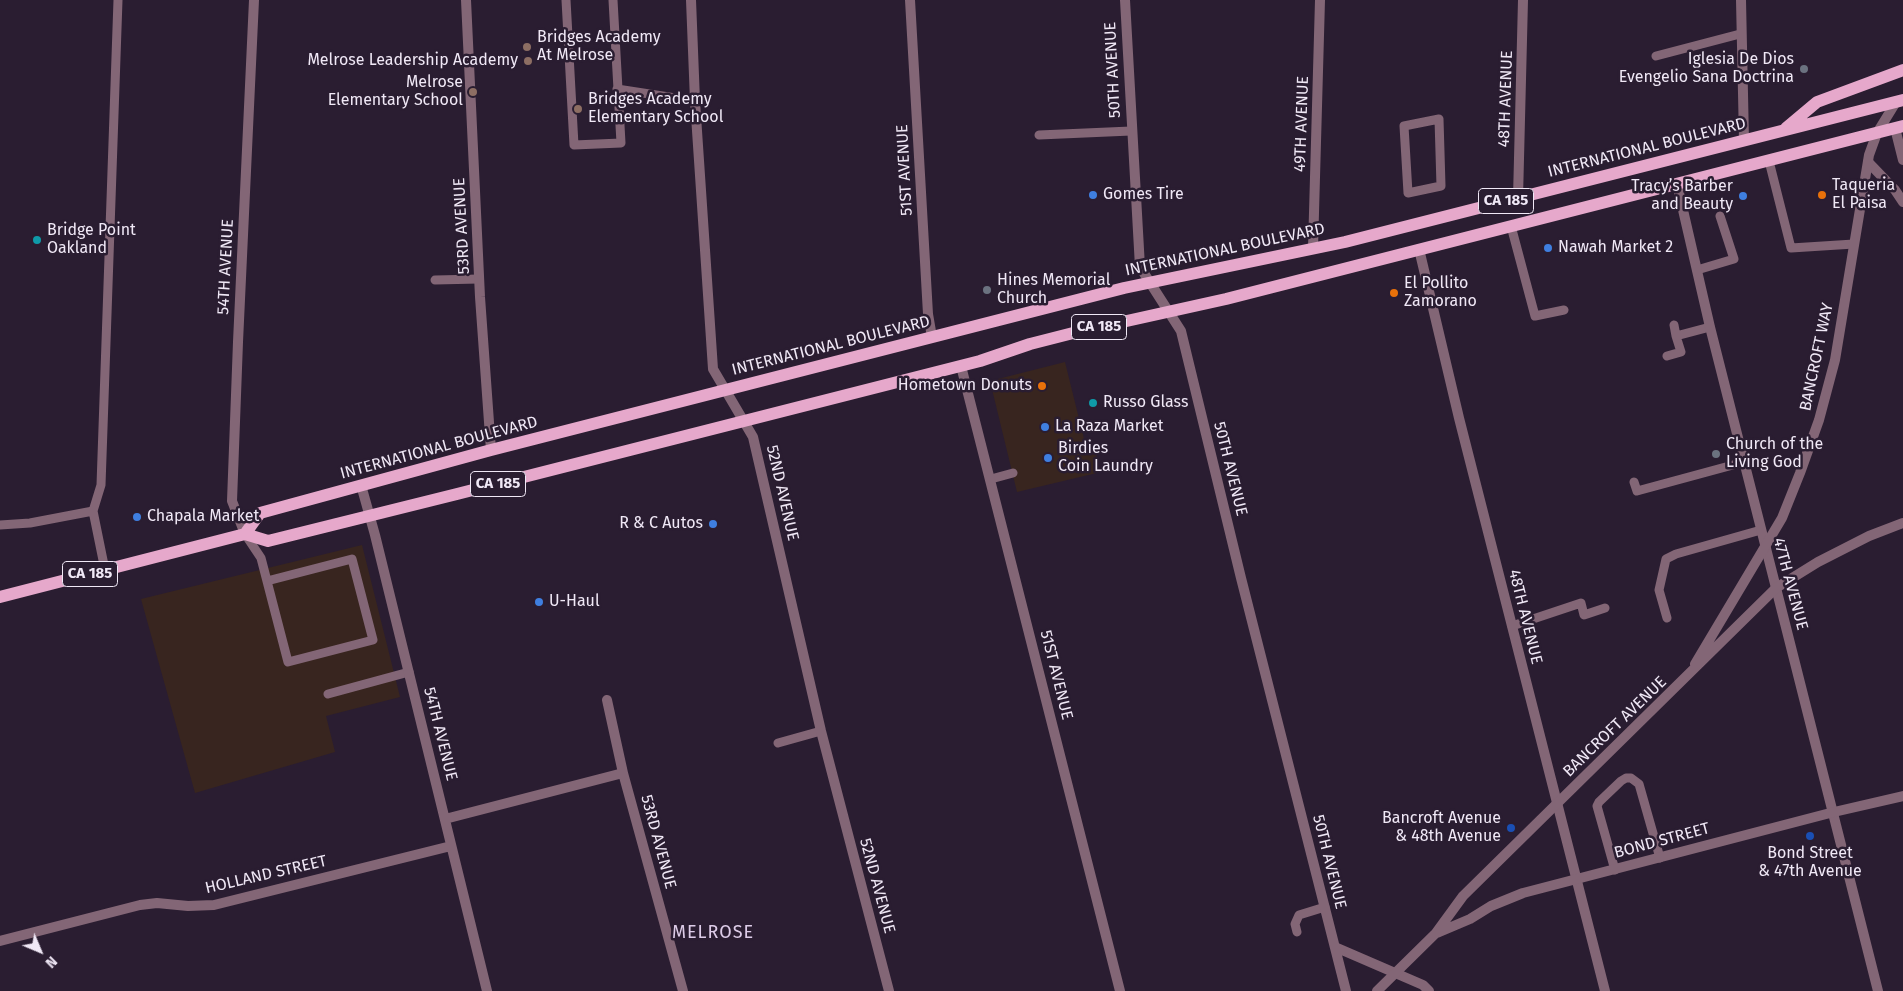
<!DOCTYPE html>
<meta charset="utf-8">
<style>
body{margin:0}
#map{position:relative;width:1903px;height:991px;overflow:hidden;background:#2a1d31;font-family:"Fira Sans",sans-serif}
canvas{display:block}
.north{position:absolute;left:15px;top:926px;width:50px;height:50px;-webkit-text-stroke:4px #2a1d31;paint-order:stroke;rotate:135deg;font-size:14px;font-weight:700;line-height:20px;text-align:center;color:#f0e8f6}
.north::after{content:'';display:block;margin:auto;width:18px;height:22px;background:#f0e8f6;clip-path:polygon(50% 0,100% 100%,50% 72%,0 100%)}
</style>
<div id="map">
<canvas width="1903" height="991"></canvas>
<div class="north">N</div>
</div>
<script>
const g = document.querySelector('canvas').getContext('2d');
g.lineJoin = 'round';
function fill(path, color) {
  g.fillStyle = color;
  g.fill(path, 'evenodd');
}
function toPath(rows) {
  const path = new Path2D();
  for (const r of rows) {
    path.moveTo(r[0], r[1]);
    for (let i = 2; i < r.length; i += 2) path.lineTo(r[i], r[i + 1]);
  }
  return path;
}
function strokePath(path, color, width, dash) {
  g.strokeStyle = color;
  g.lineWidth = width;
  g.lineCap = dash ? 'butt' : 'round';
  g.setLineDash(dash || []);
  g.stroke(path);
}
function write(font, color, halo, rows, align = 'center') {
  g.font = font + ' "Fira Sans",sans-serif';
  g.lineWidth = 5;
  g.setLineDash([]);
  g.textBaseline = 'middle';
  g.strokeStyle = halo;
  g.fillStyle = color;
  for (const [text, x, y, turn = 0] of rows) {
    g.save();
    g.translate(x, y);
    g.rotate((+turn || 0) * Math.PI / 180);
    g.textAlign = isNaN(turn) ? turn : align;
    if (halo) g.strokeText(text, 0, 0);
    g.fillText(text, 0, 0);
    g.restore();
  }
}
const commercial = toPath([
 [1065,362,1087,451,1095,450,1101,472,1017,492,990,381],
 [362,545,400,697,326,716,335,752,195,793,141,599]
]);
const service = toPath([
 [566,0,574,145,621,143,613,0],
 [1656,56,1740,34],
 [617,89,695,101],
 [1439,119,1441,186,1408,193,1404,126,1439,119],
 [1039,135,1131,131],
 [1769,161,1791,248,1854,244],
 [1511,226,1535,316,1564,310],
 [1697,270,1734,259,1720,216],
 [435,280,479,279],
 [1674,325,1676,336],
 [1667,356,1681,352,1676,336,1710,327],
 [991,479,1013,473],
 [1634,482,1637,491,1744,462],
 [93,511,105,570],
 [0,525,30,523,93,511,101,485,118,0],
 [245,534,261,558,288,662,373,640,352,559,267,581],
 [1667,618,1659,590,1666,559,1676,554,1761,530],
 [1512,626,1581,603,1584,615,1605,608],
 [328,694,409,672],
 [778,743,821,731],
 [1615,870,1597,806,1599,802,1621,781,1626,778,1631,778,1639,784,1660,858],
 [1297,932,1295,924,1299,915,1325,907]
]);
const minor = toPath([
 [466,0,480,297,491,450],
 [691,0,695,101,713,369,753,437,821,731,889,991],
 [910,0,928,314,932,337],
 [1125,0,1140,267,1181,331,1241,578,1346,991],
 [1741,0,1744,140],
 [1895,128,1903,160],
 [1868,162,1895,190,1903,202],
 [1677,184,1710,327,1878,991],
 [1518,198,1523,0],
 [1313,248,1320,0],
 [1419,249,1459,418,1605,991],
 [961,366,1120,991],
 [361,485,375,535,487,991],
 [245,534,232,501,238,342,254,0],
 [607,700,623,773,683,991],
 [445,819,623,773],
 [0,941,140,905,157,903,188,906,214,905,451,846],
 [1335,947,1423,985,1429,991]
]);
const tertiary = toPath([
 [1695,664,1782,518,1800,473,1819,420,1835,360,1869,155,1877,133,1896,102],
 [1437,933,1470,919,1491,906,1523,893,1834,812,1903,796],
 [1377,991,1436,933,1463,896,1776,588,1818,562,1869,536,1903,523]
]);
const primary = toPath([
 [1786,128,1817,102,1903,70],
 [245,534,260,513,491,450,1124,288,1345,242,1903,100],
 [0,597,245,534,268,541,457,494,980,361,1030,344,1077,332,1226,299,1903,126]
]);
const markers = [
 [527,47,5,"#8d6e63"],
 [528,61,5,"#8d6e63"],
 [1804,69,5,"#6b7280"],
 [473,92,5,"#8d6e63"],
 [578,109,5,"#8d6e63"],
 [1093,195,5,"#3f7fe0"],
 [1822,195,5,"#e8710a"],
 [1743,196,5,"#3f7fe0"],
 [37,240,5,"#0f9aa8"],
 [1548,248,5,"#3f7fe0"],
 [987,290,5,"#6b7280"],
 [1394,293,5,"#e8710a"],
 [1042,386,5,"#e8710a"],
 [1093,403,5,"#0f9aa8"],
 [1045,427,5,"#3f7fe0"],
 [1716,454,5,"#6b7280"],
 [1048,458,5,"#3f7fe0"],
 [137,517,5,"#3f7fe0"],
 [713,524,5,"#3f7fe0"],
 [539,602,5,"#3f7fe0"],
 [1511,828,5,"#1a4fb4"],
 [1810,836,5,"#1a4fb4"]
];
const shields = [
 [1506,201,55],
 [1099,327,55],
 [498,484,55],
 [90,574,55]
];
const shieldNames = [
 ["CA 185",1506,201],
 ["CA 185",1099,327],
 ["CA 185",498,484],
 ["CA 185",90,574]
];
const poiNames = [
 ["Bridges Academy",537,38],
 ["At Melrose",537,56],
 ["Iglesia De Dios",1794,60,"right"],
 ["Evengelio Sana Doctrina",1794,78,"right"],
 ["Melrose Leadership Academy",518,61,"right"],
 ["Melrose",463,83,"right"],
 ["Elementary School",463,101,"right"],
 ["Bridges Academy",588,100],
 ["Elementary School",588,118],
 ["Taqueria",1832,186],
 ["El Paisa",1832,204],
 ["Tracy’s Barber",1733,187,"right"],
 ["and Beauty",1733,205,"right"],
 ["Gomes Tire",1103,195],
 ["Bridge Point",47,231],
 ["Oakland",47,249],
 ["Nawah Market 2",1558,248],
 ["Hines Memorial",997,281],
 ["Church",997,299],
 ["El Pollito",1404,284],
 ["Zamorano",1404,302],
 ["Hometown Donuts",1032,386,"right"],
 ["Russo Glass",1103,403],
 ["La Raza Market",1055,427],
 ["Church of the",1726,445],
 ["Living God",1726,463],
 ["Birdies",1058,449],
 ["Coin Laundry",1058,467],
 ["Chapala Market",147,517],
 ["R & C Autos",703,524,"right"],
 ["U-Haul",549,602],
 ["Bancroft Avenue",1501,819,"right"],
 ["& 48th Avenue",1501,837,"right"],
 ["Bond Street",1810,854,"center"],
 ["& 47th Avenue",1810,872,"center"]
];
const streetNames = [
 ["50TH AVENUE",1113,70,-93],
 ["48TH AVENUE",1506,99,-88],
 ["49TH AVENUE",1302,124,-88],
 ["INTERNATIONAL BOULEVARD",1647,148,-14],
 ["51ST AVENUE",905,170,-93],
 ["53RD AVENUE",462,226,-93],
 ["INTERNATIONAL BOULEVARD",1225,250,-12],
 ["54TH AVENUE",226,267,-87],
 ["INTERNATIONAL BOULEVARD",831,346,-14],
 ["BANCROFT WAY",1817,357,-78],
 ["INTERNATIONAL BOULEVARD",439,448,-15],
 ["50TH AVENUE",1230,469,76],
 ["52ND AVENUE",782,493,77],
 ["47TH AVENUE",1790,584,75],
 ["48TH AVENUE",1525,617,76],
 ["51ST AVENUE",1056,675,76],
 ["BANCROFT AVENUE",1615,727,-44],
 ["54TH AVENUE",440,734,76],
 ["BOND STREET",1662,841,-15],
 ["53RD AVENUE",658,842,75],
 ["50TH AVENUE",1329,862,76],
 ["HOLLAND STREET",266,875,-13],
 ["52ND AVENUE",877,886,75]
];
const neighbourhoodNames = [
 ["MELROSE",713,933]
];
fill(commercial, '#38251f');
strokePath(service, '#836676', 9);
strokePath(minor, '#836676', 10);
strokePath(tertiary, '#836676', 10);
strokePath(primary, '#e6a8cb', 12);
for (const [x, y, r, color] of markers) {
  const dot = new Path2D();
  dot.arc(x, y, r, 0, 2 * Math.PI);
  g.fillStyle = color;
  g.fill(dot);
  strokePath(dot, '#2a1d31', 2);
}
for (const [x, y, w] of shields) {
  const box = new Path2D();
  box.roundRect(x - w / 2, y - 12.5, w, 25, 4);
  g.fillStyle = '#2a1d31';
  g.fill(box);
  strokePath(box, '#f0e8f6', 1);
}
write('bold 15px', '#f0e8f6', null, shieldNames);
write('16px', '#f0e8f6', '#2a1d31', poiNames, 'left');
write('16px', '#f0e8f6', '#2a1d31', streetNames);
g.letterSpacing = '1px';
write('18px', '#ddcce8', '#2a1d31', neighbourhoodNames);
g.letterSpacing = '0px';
</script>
